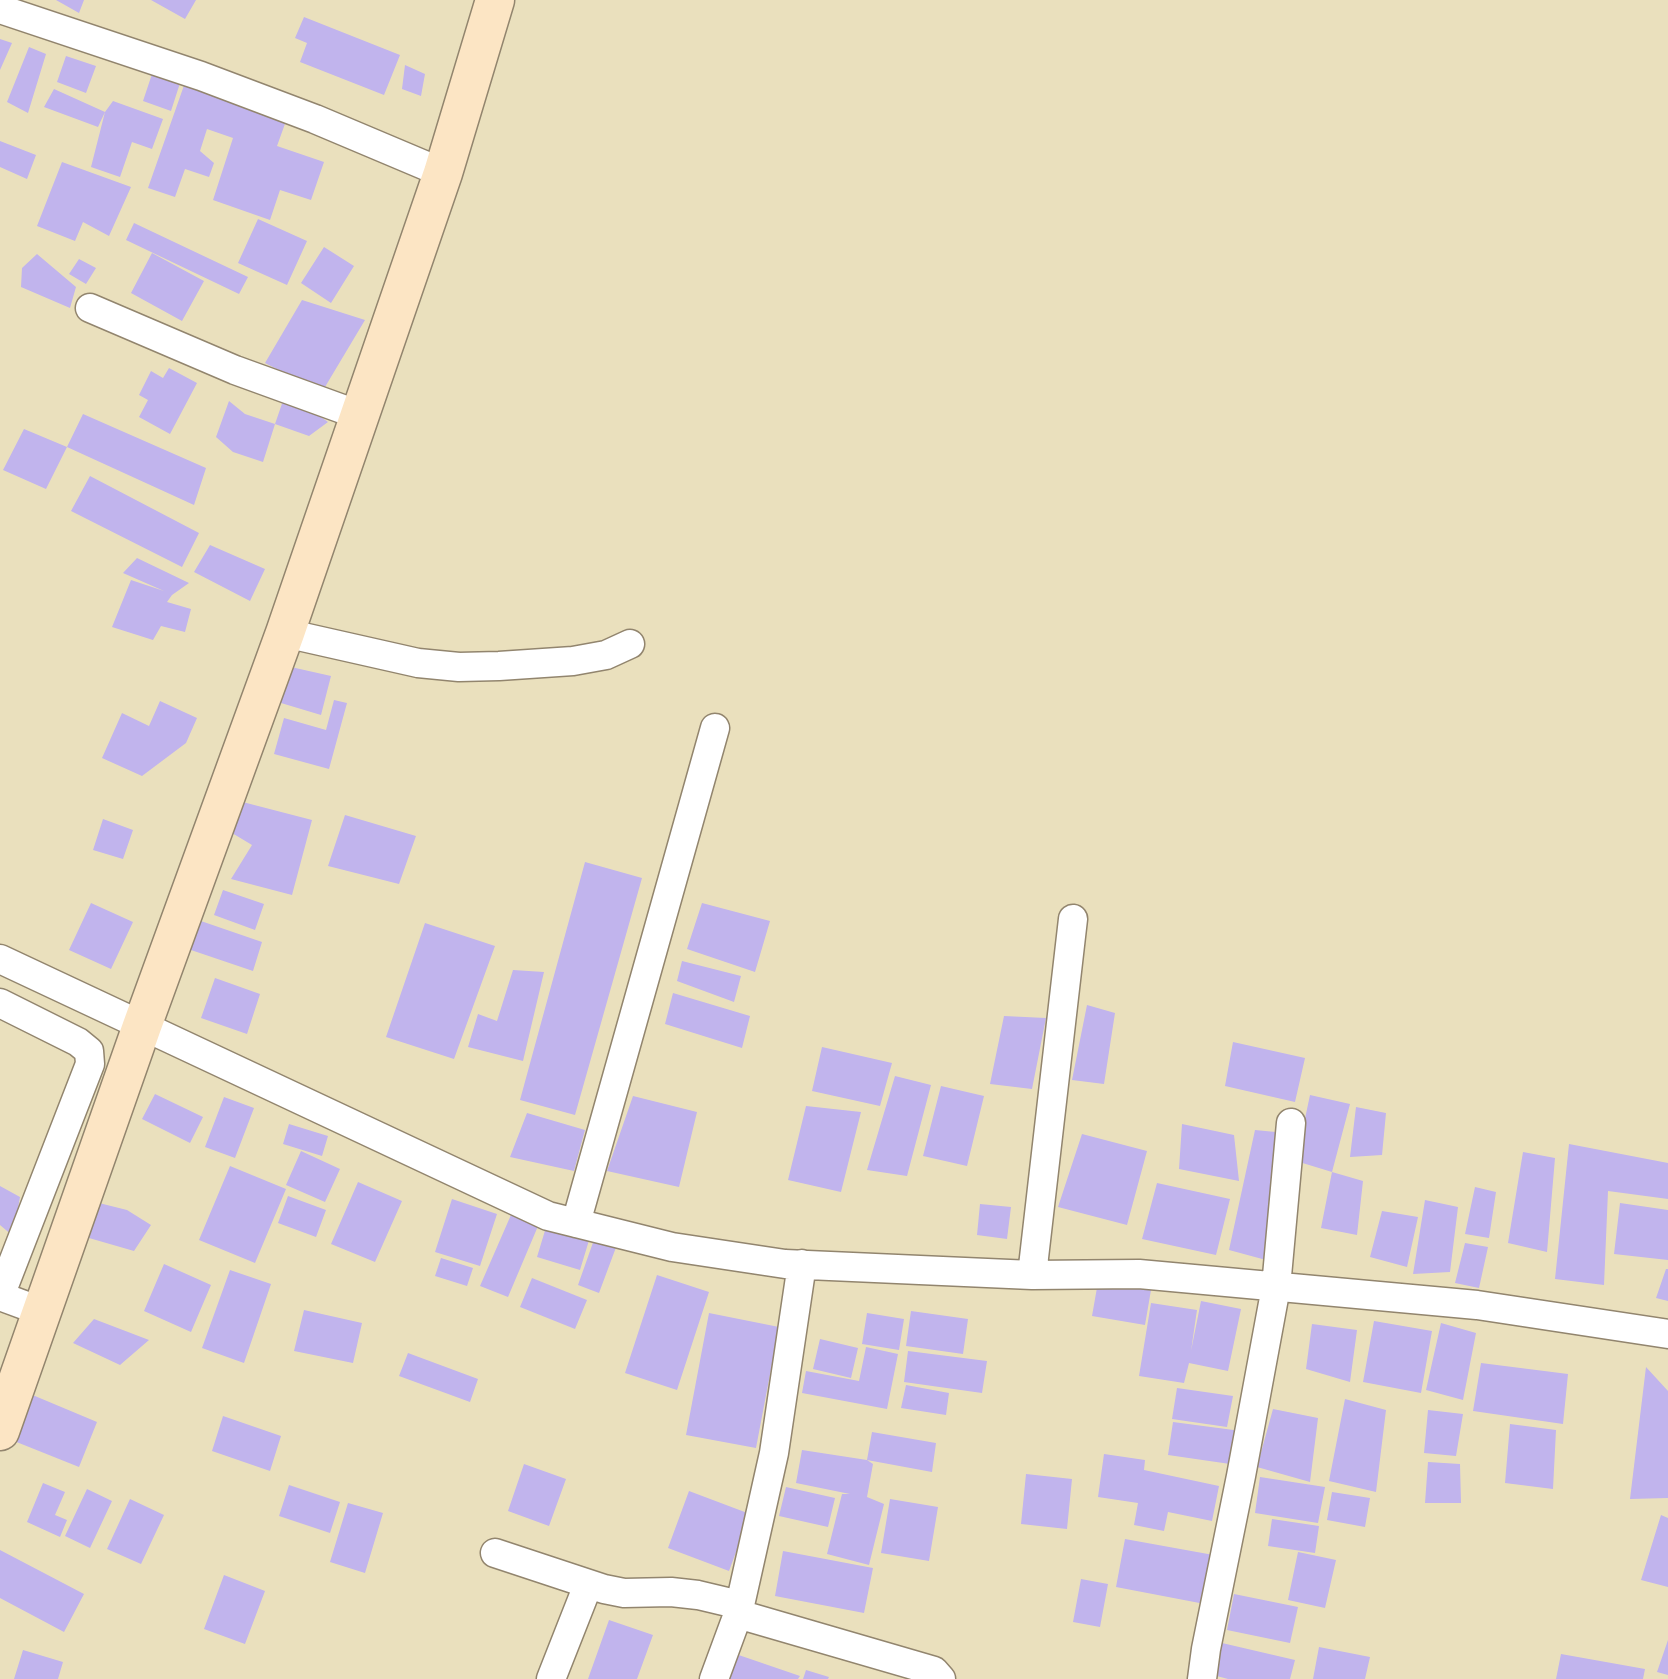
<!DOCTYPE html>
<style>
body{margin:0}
canvas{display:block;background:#eae0bd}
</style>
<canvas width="1668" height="1679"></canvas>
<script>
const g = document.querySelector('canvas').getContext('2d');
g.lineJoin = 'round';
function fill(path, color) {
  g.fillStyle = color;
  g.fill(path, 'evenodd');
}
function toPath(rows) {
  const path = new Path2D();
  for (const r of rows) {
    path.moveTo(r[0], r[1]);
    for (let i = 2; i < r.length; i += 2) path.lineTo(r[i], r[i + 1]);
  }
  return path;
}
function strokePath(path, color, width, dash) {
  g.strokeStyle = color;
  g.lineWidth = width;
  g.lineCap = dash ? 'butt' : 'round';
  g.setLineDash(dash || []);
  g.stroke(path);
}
const building = toPath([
 [56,0,84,0,79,13],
 [151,0,196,0,185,19],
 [304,17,400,55,384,95,300,62,307,43,295,38],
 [0,39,12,43,0,70],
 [29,47,46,54,28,113,7,102],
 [66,56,96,66,86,93,57,82],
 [405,65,425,74,421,96,402,89],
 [153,71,181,80,171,111,143,101],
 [188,74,286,121,277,146,324,162,311,200,280,190,270,220,213,200,233,138,207,129,200,151,214,163,209,177,185,169,175,197,148,188],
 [54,89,105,112,98,127,44,107],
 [113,101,163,119,152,149,132,142,120,177,91,167,105,112],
 [0,141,36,155,27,179,0,167],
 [62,162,131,187,109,236,83,222,75,241,37,226],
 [258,219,307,241,287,285,238,263],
 [134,223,248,277,239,294,126,240],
 [324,247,354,266,331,303,301,283],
 [152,253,204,281,182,321,131,293],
 [37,254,76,287,70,308,21,287,22,268],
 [79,259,96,268,86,284,69,274],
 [302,300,365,320,322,392,265,363],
 [169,368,197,383,170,434,139,417,148,400,139,395,151,371,163,378],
 [286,392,328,422,309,436,275,424,263,462,233,452,216,437,229,401,245,414,275,424],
 [83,414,206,468,194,505,67,447,46,489,3,470,24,429,67,447],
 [90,476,199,533,182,567,71,511],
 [210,545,265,569,250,601,194,572],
 [137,558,189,583,172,595,167,602,191,609,185,632,161,626,153,640,112,627,131,580,164,591,123,573],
 [291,667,331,676,321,715,281,703],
 [334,700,347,703,329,769,274,754,284,718,326,730],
 [160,701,197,718,186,743,142,776,102,758,122,713,149,726],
 [235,800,312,820,292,895,231,879,252,845,227,830],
 [345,815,416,836,399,884,328,866],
 [103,819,133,830,123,859,93,850],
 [585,862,642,878,575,1115,520,1100],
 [223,890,264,904,255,930,214,915],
 [91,903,133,922,111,969,69,950],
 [702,903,770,921,755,972,687,949],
 [198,920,262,942,253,971,188,949],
 [425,923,495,946,454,1059,386,1037],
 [682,961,741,976,734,1002,677,981],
 [513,970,544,972,523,1061,468,1047,478,1014,497,1021],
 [215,978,260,994,247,1034,201,1018],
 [673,993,750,1016,742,1048,665,1024],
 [1087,1005,1115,1013,1104,1084,1072,1080],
 [1004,1016,1046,1018,1032,1089,990,1084],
 [1233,1042,1305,1058,1295,1102,1225,1086],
 [822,1047,892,1063,880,1106,812,1091],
 [895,1076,931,1085,907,1176,867,1170],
 [941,1086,984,1096,967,1166,923,1156],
 [155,1094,203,1117,190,1143,142,1119],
 [1310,1095,1350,1104,1332,1172,1296,1161],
 [633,1096,697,1112,679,1187,607,1171],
 [224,1097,254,1108,235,1158,205,1147],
 [806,1106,861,1112,841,1192,788,1180],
 [1356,1107,1386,1113,1382,1155,1350,1157],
 [527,1113,585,1130,574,1171,510,1157],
 [289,1124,328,1136,322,1156,283,1144],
 [1182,1124,1234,1135,1239,1181,1179,1169],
 [1255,1130,1286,1133,1266,1260,1229,1250],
 [1082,1134,1147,1151,1127,1225,1058,1207],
 [1569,1144,1668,1163,1668,1199,1608,1191,1604,1285,1555,1279],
 [301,1151,340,1169,325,1202,286,1185],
 [1523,1152,1555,1158,1547,1252,1508,1243],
 [230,1166,286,1189,255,1263,199,1240],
 [1332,1172,1363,1181,1357,1235,1321,1228],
 [358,1182,402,1201,375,1262,331,1244],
 [1157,1183,1230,1199,1216,1255,1142,1239],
 [0,1186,20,1197,13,1236,0,1225],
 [1475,1187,1496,1192,1489,1238,1465,1234],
 [288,1196,326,1210,316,1237,278,1223],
 [452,1199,497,1214,480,1266,435,1252],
 [1425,1200,1458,1207,1450,1272,1413,1274],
 [99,1203,127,1210,151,1225,134,1251,89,1238],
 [1620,1203,1668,1210,1668,1260,1614,1254],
 [980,1204,1011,1207,1007,1239,977,1235],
 [514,1208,541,1219,508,1297,480,1286],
 [1382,1211,1418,1217,1407,1267,1370,1257],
 [547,1224,590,1237,580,1270,537,1257],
 [596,1234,618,1242,599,1293,578,1285],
 [1465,1243,1488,1247,1479,1288,1455,1283],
 [441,1258,473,1268,467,1286,435,1276],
 [164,1264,211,1285,191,1332,144,1311],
 [1666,1269,1668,1269,1668,1301,1656,1298],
 [230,1270,271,1284,244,1363,202,1348],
 [657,1275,709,1292,677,1390,625,1373],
 [532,1278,587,1300,575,1329,520,1307],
 [1098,1282,1151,1290,1145,1325,1092,1316],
 [1201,1301,1241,1309,1228,1371,1189,1363,1184,1383,1139,1376,1151,1303,1197,1310,1191,1351],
 [304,1310,362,1323,353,1363,294,1351],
 [911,1311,968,1319,963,1354,906,1346],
 [709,1313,779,1327,756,1448,686,1435],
 [867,1313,904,1319,899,1350,862,1344],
 [94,1319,149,1340,120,1365,73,1343],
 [1374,1321,1432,1331,1421,1393,1363,1382],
 [1441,1323,1476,1333,1463,1400,1426,1390],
 [1312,1324,1357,1330,1350,1382,1306,1369],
 [820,1339,858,1348,851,1378,813,1369],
 [866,1347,898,1354,887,1409,802,1393,806,1371,859,1381],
 [908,1351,987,1361,982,1393,904,1382],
 [408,1353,478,1379,470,1402,399,1376],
 [1481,1363,1568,1374,1563,1424,1473,1411],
 [1646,1367,1668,1391,1668,1498,1630,1499],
 [906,1385,949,1393,946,1415,901,1408],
 [1177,1388,1233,1396,1227,1427,1172,1419],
 [23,1391,97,1422,79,1467,4,1437],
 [1345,1399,1386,1410,1376,1492,1329,1481],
 [1273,1409,1318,1418,1310,1482,1257,1467],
 [1428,1410,1463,1414,1456,1456,1424,1453],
 [223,1416,281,1436,270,1471,212,1451],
 [1173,1422,1241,1431,1237,1465,1168,1455],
 [1510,1424,1556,1430,1553,1489,1505,1483],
 [872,1432,936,1443,932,1472,867,1460],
 [802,1450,867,1460,873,1464,867,1497,884,1504,869,1565,827,1554,842,1494,850,1494,796,1483],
 [1104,1454,1145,1460,1144,1470,1219,1486,1212,1521,1168,1512,1164,1531,1134,1525,1138,1503,1098,1497],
 [1428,1462,1460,1464,1461,1503,1425,1503],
 [524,1464,566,1479,549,1526,508,1511],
 [1026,1474,1072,1479,1067,1529,1021,1524],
 [1260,1477,1325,1487,1318,1523,1255,1513],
 [43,1483,65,1492,55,1515,67,1520,60,1537,27,1522],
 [289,1485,340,1502,330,1533,279,1516],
 [786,1487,835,1498,828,1527,779,1516],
 [87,1489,112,1501,90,1548,65,1536],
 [689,1491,750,1514,729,1571,668,1548],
 [1332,1492,1370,1498,1365,1527,1327,1520],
 [130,1499,164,1515,141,1564,107,1549],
 [890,1499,938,1507,929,1561,881,1553],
 [348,1503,383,1513,365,1573,330,1562],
 [1661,1515,1668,1518,1668,1587,1641,1580],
 [1272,1519,1319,1526,1315,1553,1268,1546],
 [1125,1539,1219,1556,1210,1605,1116,1587],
 [0,1550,84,1594,64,1632,0,1598],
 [783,1551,873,1568,864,1613,775,1596],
 [1298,1552,1336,1560,1325,1608,1288,1600],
 [224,1575,265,1591,245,1644,204,1629],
 [1081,1579,1108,1584,1100,1627,1073,1622],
 [1234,1594,1298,1607,1290,1643,1227,1630],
 [609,1620,653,1635,637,1679,588,1679],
 [1668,1640,1668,1675,1657,1672],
 [1222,1643,1295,1660,1290,1679,1228,1679,1213,1675],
 [1319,1647,1370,1657,1365,1679,1313,1679],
 [23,1650,63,1662,58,1679,14,1679],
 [727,1651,800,1676,798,1679,718,1679],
 [1561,1654,1645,1669,1643,1679,1556,1679],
 [806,1670,829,1677,828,1679,803,1679]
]);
const street = toPath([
 [0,9,201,76,315,119,443,173],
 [90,308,235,370,359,415],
 [285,633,418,663,459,667,499,666,573,661,606,655,630,644],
 [0,959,548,1216,672,1247,785,1264,1032,1275,1139,1274,1477,1305,1668,1334],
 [0,1003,78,1042,89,1051,90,1064,0,1296,43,1312],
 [576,1223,715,728],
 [1032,1275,1073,919],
 [495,1553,604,1589,624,1593,671,1592,698,1595,740,1605],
 [738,1614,934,1671,941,1679],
 [551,1679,588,1585],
 [714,1679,738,1614,774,1453,802,1264],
 [1202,1679,1206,1649,1241,1476,1276,1287,1291,1123]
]);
const secondary = toPath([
 [0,1431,142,1026,285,633,443,173,495,0]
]);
fill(building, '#c1b4ed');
strokePath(street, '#92856e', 31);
strokePath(secondary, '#92856e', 41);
strokePath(street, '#fff', 28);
strokePath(secondary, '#fce5c4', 38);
</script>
